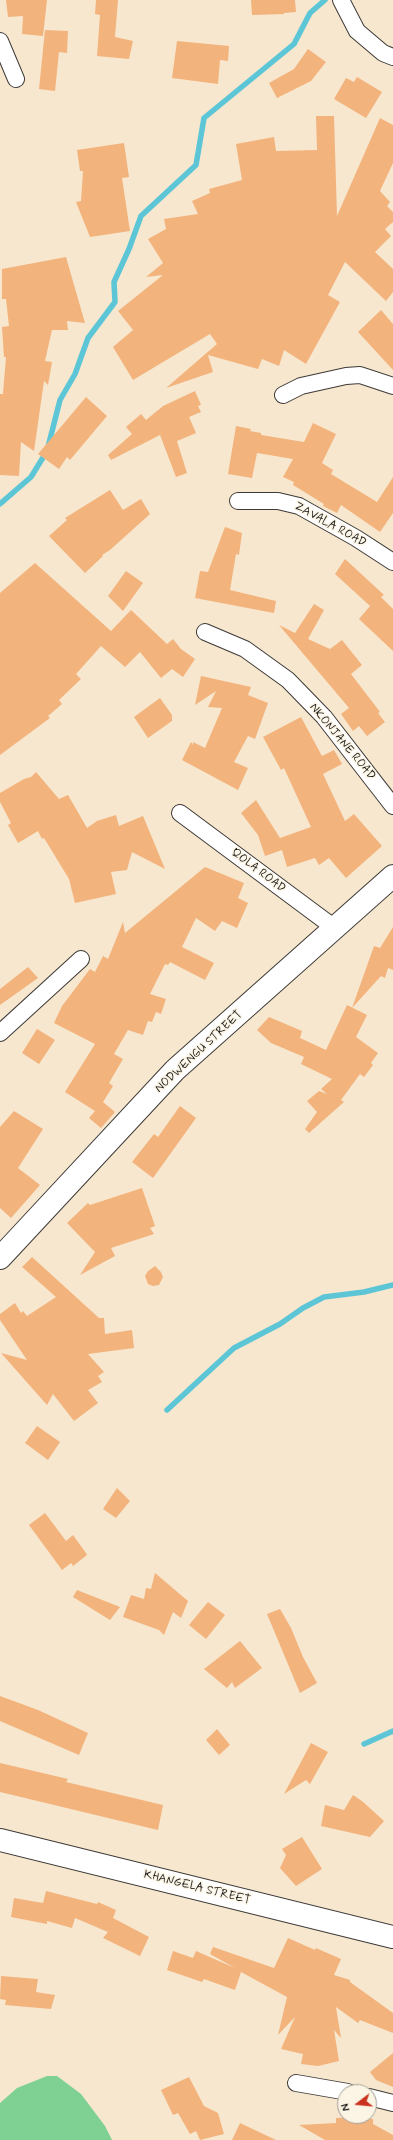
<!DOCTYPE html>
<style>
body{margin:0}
#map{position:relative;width:393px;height:2140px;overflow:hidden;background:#f7e7ce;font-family:Mynerve,sans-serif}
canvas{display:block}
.north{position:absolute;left:337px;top:2084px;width:40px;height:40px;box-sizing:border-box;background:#fcf5e5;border:1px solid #a29e95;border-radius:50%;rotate:254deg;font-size:11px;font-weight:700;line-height:16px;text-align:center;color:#1c1c1c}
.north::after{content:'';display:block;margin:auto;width:14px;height:18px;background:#c8321e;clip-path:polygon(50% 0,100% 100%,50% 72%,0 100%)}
</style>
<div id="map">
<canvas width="393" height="2140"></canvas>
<div class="north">N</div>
</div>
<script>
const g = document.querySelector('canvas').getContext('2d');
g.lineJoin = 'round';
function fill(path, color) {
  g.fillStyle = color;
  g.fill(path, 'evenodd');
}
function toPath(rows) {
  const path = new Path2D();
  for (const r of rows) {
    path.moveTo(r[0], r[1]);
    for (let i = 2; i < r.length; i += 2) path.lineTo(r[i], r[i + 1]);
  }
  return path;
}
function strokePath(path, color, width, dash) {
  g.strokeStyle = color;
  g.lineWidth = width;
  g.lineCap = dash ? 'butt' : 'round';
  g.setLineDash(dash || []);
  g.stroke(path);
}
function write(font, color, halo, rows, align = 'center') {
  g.font = font + ' Mynerve,sans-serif';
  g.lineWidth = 3;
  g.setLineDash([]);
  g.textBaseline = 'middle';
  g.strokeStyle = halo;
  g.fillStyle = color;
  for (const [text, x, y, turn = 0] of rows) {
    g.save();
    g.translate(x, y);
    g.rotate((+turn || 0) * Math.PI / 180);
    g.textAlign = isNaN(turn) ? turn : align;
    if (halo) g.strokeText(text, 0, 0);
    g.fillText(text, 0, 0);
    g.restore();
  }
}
const green = toPath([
 [47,2076,57,2076,81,2094,105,2126,112,2140,0,2140,0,2103,17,2088]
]);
const stream = toPath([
 [0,504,31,477,47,451,60,400,75,374,88,338,115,302,114,282,129,249,141,216,196,165,204,118,294,44,310,13,325,0],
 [167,1410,234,1348,280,1324,303,1308,324,1297,364,1292,393,1285],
 [364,1744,393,1731]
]);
const building = toPath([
 [6,0,47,0,43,36,22,34,23,16,8,17],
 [96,0,118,0,115,37,133,41,129,59,97,56,100,15,95,14],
 [251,0,295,0,296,12,284,13,284,14,252,15],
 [45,30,68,31,67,53,59,52,55,91,39,89],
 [177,41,229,46,228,61,220,60,218,84,172,78],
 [308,49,326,62,311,81,277,98,269,83,294,69],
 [357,77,382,92,366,118,334,99,346,78,354,82],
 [316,116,334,116,337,216,380,118,393,125,393,163,380,191,390,202,387,206,393,212,393,222,385,229,391,236,375,252,393,269,393,292,386,301,345,262,328,295,340,302,306,364,284,350,279,366,262,359,258,369,208,355,213,372,166,388,217,344,210,334,133,380,113,347,133,330,118,311,163,275,146,277,163,263,148,239,166,229,164,219,198,214,192,201,210,193,209,189,242,180,236,144,274,137,276,151,317,150],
 [124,143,129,177,122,178,130,231,90,237,76,202,81,201,83,171,80,171,77,150],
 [66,257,85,323,67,321,68,330,52,330,45,361,52,362,48,385,44,381,34,451,21,442,19,476,0,475,0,394,3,394,6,357,4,357,2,327,9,326,6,299,2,299,2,269],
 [381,310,393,324,393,370,358,332],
 [195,391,201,405,198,406,201,412,189,417,196,433,177,441,187,473,176,477,160,435,111,460,108,455,132,434,126,427,141,414,146,420,163,406],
 [86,397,107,416,70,460,67,457,59,469,38,454],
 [313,423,336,434,322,463,333,470,331,474,377,502,393,477,393,513,380,532,341,505,337,513,323,506,324,504,293,485,294,482,283,477,293,459,257,453,252,478,228,474,236,426,251,429,250,431,261,433,261,435,304,442],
 [110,490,123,510,141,499,150,514,110,550,102,555,103,556,85,573,49,536,67,520,65,518],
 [225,527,242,533,239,555,236,554,230,590,276,601,274,613,195,598,200,571,208,572],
 [345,559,384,595,381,597,393,609,393,651,359,619,370,606,335,574],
 [35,563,111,631,131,610,167,644,173,639,181,649,195,659,183,677,172,669,161,678,140,652,125,667,101,646,76,674,81,679,59,700,62,704,48,716,50,718,0,755,0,593],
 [126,571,143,583,123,611,108,596],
 [314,604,324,610,308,639,330,649,342,640,362,665,351,674,380,712,378,713,385,722,367,736,359,726,353,731,341,714,349,708,279,625,295,633],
 [201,676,251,687,248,695,268,703,255,739,248,736,234,762,248,768,238,790,182,760,191,742,193,745,193,742,205,748,222,708,208,707,216,691,195,705],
 [160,698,172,715,172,721,148,738,134,717],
 [301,717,322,756,334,750,342,764,323,774,345,821,354,814,382,846,346,878,329,858,319,865,315,858,287,867,282,850,265,856,258,835,241,813,256,800,280,838,311,827,284,768,281,770,263,737],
 [36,772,59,799,68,795,87,828,97,821,116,815,119,826,143,816,165,869,132,852,127,870,111,872,116,894,75,903,69,879,44,838,42,839,38,831,18,843,8,825,11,823,0,802,0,793,24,779,31,777],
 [205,867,244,883,238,898,248,903,237,928,222,921,215,931,196,918,182,947,214,963,205,980,170,962,168,965,165,964,150,994,166,999,161,1014,156,1012,152,1022,148,1021,143,1035,128,1030,114,1054,123,1059,109,1083,113,1086,103,1102,115,1112,101,1128,89,1118,95,1111,65,1092,95,1044,54,1023,62,1006,90,969,95,972,103,956,108,959,123,922,125,933],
 [393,927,393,970,388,968,385,978,381,976,352,1008,374,946,380,948],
 [28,967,38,978,0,1005,0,989],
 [347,1005,367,1015,356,1037,378,1053,371,1063,373,1065,364,1077,360,1074,341,1100,344,1102,309,1133,305,1129,317,1112,307,1101,319,1091,327,1094,321,1089,332,1079,301,1064,304,1057,271,1043,257,1030,269,1017,302,1031,300,1038,326,1050],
 [37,1029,55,1040,39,1064,22,1053],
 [180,1106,196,1118,153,1178,132,1162,154,1134,158,1137],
 [14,1111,43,1129,18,1168,40,1185,11,1218,0,1208,0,1127],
 [142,1188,155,1226,150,1228,154,1234,111,1248,115,1256,80,1275,95,1252,67,1223,88,1203,90,1205],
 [32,1257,99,1318,104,1318,105,1334,132,1330,134,1348,88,1354,104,1372,98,1376,102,1382,88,1390,98,1403,74,1421,53,1394,47,1405,1,1353,27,1360,0,1320,0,1314,15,1303,21,1313,23,1311,27,1316,56,1297,22,1267],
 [155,1266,161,1272,163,1277,159,1285,153,1286,148,1284,145,1276,148,1271],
 [37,1426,60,1442,48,1460,25,1443],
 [117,1488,130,1501,116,1518,103,1509],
 [45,1513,66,1541,73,1535,86,1553,87,1555,73,1566,71,1563,62,1570,29,1525],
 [155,1573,188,1601,181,1618,173,1612,164,1635,159,1630,123,1617,131,1595,144,1599,146,1588,151,1589],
 [77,1590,120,1607,110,1620,73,1597],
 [208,1602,225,1615,206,1639,189,1625],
 [280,1609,291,1628,303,1657,317,1683,300,1693,267,1614],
 [240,1641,262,1668,235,1688,232,1682,227,1688,204,1669],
 [0,1696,38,1710,88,1733,79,1755,0,1721],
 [217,1729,230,1745,219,1755,206,1740],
 [311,1743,328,1752,310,1784,306,1780,284,1794],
 [0,1763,68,1779,66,1782,163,1805,158,1830,0,1792],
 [353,1795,362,1801,384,1821,370,1837,321,1826,325,1805,344,1810],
 [302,1837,322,1869,296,1886,280,1868,286,1855,282,1849],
 [46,1891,97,1904,98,1902,116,1910,113,1918,149,1937,140,1956,103,1938,108,1932,75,1918,72,1928,47,1921,47,1924,11,1917,14,1898,43,1903],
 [288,1938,315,1950,316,1948,341,1959,334,1975,350,1980,350,1982,393,2013,393,2033,360,2020,358,2023,336,2007,341,2038,334,2030,339,2061,318,2066,301,2064,303,2054,281,2049,295,2017,278,2035,287,1997,241,1972,235,1990,204,1979,202,1982,167,1970,173,1951,193,1958,196,1951,235,1968,210,1954,213,1947,274,1968],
 [1,1976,38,1979,36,1992,55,1995,51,2009,5,2005,6,2000,0,1999],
 [393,2053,393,2087,376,2080,370,2072],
 [189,2077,204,2106,218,2113,224,2134,200,2140,196,2131,190,2134,178,2113,173,2115,161,2090],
 [356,2117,356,2119,373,2119,373,2124,393,2135,393,2140,325,2140,299,2125,336,2123,336,2118],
 [240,2123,276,2140,232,2140]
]);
const street = toPath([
 [341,0,357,31,383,53,393,57],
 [0,41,16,79],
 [283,395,301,386,346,376,360,375,393,386],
 [238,501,278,501,299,506,356,538,393,562],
 [205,632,245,649,288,680,324,717,393,806],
 [180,813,336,929],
 [0,1033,81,959],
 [296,2083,348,2092],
 [369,2097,393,2103]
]);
const secondary = toPath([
 [0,1258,175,1070,393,876],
 [0,1840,393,1937]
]);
const streetNames = [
 ["ZAVALA ROAD",330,525,29],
 ["NKONJANE ROAD",342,742,50],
 ["QOLA ROAD",258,871,37],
 ["NODWENGU STREET",199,1052,-43],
 ["KHANGELA STREET",197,1888,14]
];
fill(green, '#7fd193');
strokePath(stream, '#5cc6d7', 5.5);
fill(building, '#f3b37d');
strokePath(street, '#3d3a37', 18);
strokePath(secondary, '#3d3a37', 24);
strokePath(street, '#fff', 16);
strokePath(secondary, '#fff', 22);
write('12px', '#1c1c1c', '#fcf5e5', streetNames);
</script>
